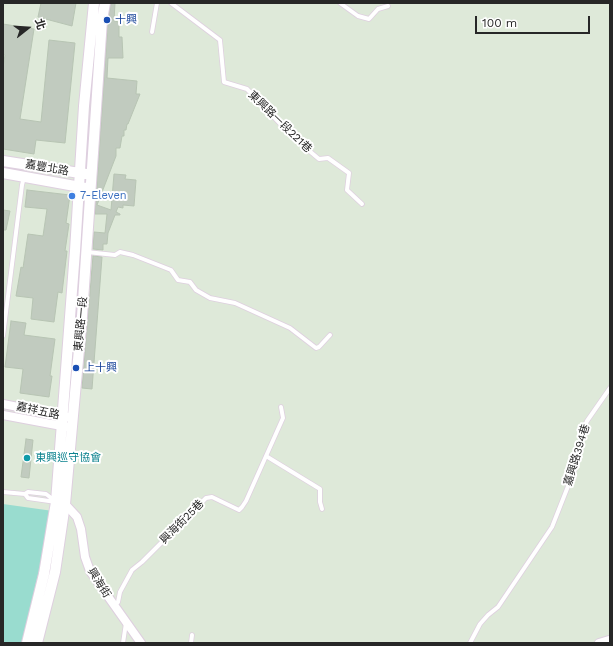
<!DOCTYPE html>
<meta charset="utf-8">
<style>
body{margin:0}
#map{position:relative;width:613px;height:646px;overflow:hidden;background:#dee9d9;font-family:"Work Sans","Noto Sans TC",sans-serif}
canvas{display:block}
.frame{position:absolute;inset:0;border:4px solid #272727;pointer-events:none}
.north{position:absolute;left:8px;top:8px;width:40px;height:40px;-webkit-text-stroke:3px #fff;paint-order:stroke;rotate:73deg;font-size:11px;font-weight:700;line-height:16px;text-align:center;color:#272727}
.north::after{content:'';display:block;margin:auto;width:14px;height:18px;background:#272727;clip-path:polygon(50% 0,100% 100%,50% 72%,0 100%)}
.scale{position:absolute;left:475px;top:16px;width:115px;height:18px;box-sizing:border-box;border:2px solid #272727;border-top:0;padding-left:5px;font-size:12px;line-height:14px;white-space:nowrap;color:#272727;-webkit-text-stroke:3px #fff;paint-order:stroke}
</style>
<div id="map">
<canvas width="613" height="646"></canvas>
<div class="frame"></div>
<div class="north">北</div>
<div class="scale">100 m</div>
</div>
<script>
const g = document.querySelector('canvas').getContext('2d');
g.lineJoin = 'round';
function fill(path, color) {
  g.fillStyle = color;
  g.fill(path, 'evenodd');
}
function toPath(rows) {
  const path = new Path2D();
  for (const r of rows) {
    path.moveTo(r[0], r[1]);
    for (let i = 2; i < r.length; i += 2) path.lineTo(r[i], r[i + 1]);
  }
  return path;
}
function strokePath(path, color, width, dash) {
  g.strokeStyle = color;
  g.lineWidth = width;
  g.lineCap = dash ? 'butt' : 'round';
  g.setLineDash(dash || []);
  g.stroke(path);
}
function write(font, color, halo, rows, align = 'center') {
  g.font = font + ' "Work Sans","Noto Sans TC",sans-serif';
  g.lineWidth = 4;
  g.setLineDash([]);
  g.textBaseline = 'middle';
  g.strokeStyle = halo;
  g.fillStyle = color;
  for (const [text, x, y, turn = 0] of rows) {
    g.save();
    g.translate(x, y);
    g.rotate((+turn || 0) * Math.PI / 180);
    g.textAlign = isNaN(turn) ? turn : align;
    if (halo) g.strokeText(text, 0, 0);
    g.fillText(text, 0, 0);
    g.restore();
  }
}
const green = toPath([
 [3,504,53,511,22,643,3,643]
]);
const building = toPath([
 [41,3,76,3,72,26,38,17,41,3],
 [111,3,115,3,114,21,119,22,119,37,122,37,123,58,108,58,107,78,137,81,136,94,140,94,128,124,127,124,126,130,124,130,124,136,122,136,120,148,116,148,116,156,97,205,111,210,114,174,126,175,125,179,136,180,134,206,123,205,123,208,118,207,116,212,120,214,120,215,115,215,108,233,107,244,103,244,103,250,93,249,94,232,105,233,107,214,95,214,108,21,111,3],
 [3,24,34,29,20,119,41,122,49,40,75,43,65,143,36,140,34,154,3,149,3,67,5,55,3,54,3,24],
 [27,190,70,195,66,223,69,224,65,251,67,251,62,293,58,292,54,322,31,319,33,298,16,296,21,267,23,268,28,234,43,236,47,209,25,207,27,190],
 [3,210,10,211,6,230,3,230,3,210],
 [93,256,102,257,92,389,82,388,93,256],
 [11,321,26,323,24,335,55,339,50,376,52,376,49,397,20,393,23,369,5,367,11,321],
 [26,439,33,440,29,478,21,477,26,439]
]);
const service = toPath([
 [171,3,220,40,224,82,247,89,294,138,319,159,328,158,349,173,347,190,362,204],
 [340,3,358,16,369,19,378,9,388,6],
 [152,32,157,3],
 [87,252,115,255,120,252,133,255,171,270,178,280,190,282,196,290,210,298,235,303,290,328,316,348,319,347,330,335],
 [3,336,22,185,24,177],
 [266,456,320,489,320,502,322,509],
 [3,492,25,494,28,492,46,494,55,501],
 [25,494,28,498,56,502],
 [114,606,118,602,120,592,132,570,142,562,206,498,212,497,239,510,242,507,246,501,283,418,281,407],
 [123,643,126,623],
 [191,643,192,635],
 [470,643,480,624,488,615,498,607,552,527,576,466,584,428,587,421,610,388]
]);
const minor = toPath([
 [3,404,73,418],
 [3,415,67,427],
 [61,503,65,504,77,517,81,529,85,557,90,571,141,643],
 [599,643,609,640,610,642]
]);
const tertiary = toPath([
 [3,161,86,174],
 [3,173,86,188],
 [27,643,44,574,56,502,75,251,84,106,94,3],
 [37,643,55,572,65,504,82,316,102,20,105,3]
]);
const markers = [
 [107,20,4,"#1a4fb4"],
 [72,196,4,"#3f7fe0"],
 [76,368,4,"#1a4fb4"],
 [27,458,4,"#0f9aa8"]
];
const transitNames = [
 ["十興",115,20],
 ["上十興",84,368]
];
const streetNames = [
 ["東興路一段221巷",280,122,44],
 ["嘉豐北路",47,168,10],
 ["東興路一段",81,324,-85],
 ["嘉祥五路",38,411,12],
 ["嘉興路394巷",577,455,-73],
 ["興海街25巷",182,522,-45],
 ["興海街",99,583,58]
];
const shopNames = [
 ["7-Eleven",80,196]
];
const cultureNames = [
 ["東興巡守協會",35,458]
];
fill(green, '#99dccf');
fill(building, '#c1cbbf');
strokePath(building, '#b7c4b3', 1);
strokePath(service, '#decfdf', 5.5);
strokePath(minor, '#decfdf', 10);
strokePath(tertiary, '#decfdf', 12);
strokePath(service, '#fff', 4);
strokePath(minor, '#fff', 8);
strokePath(tertiary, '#fff', 10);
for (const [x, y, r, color] of markers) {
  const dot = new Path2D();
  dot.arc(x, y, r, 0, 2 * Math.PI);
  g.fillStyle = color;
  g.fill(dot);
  strokePath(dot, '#fff', 1.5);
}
write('11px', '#164399', '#fff', transitNames, 'left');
write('11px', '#272727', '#fff', streetNames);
write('11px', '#366cbe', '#fff', shopNames, 'left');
write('11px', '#0d838f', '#fff', cultureNames, 'left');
</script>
